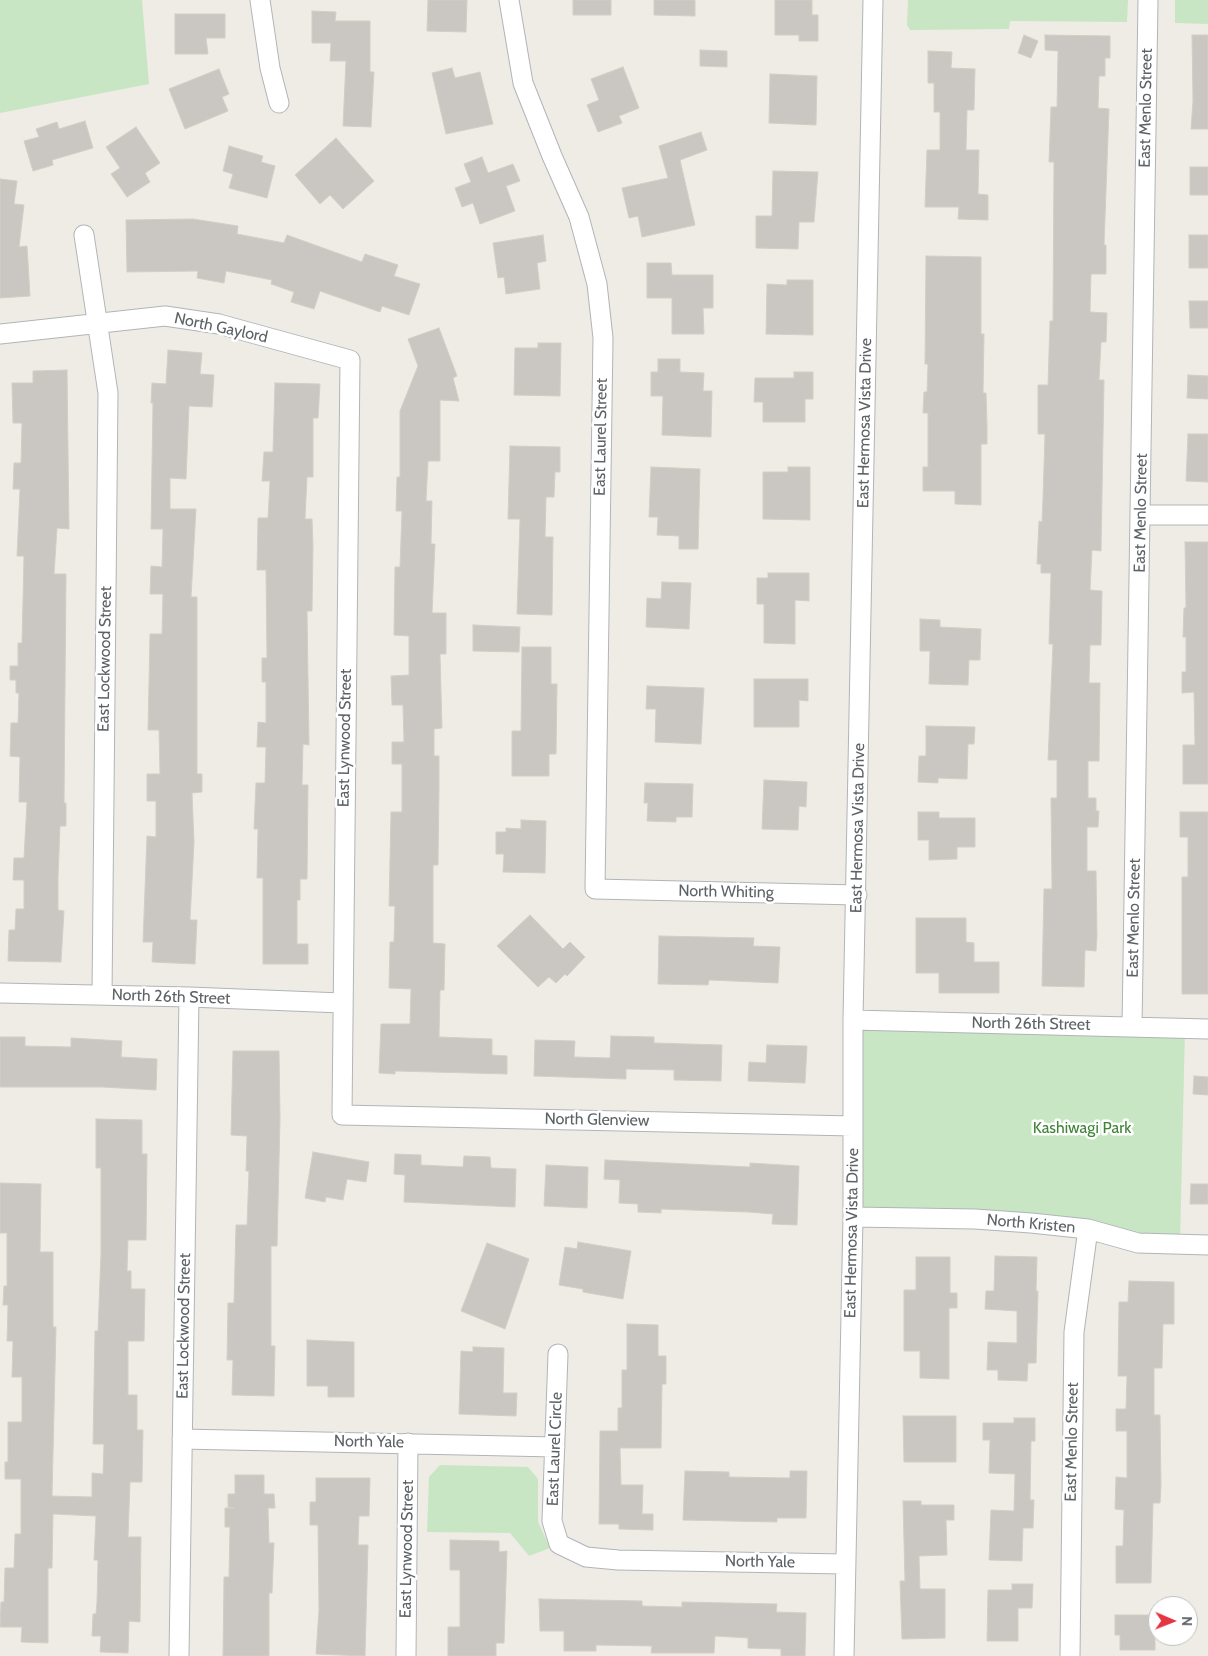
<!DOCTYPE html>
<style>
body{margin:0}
#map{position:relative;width:1208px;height:1656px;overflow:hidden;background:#efece6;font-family:Cabin,sans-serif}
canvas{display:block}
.north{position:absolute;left:1148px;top:1596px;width:50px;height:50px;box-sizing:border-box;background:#fff;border:1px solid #bec0c2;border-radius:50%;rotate:91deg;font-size:14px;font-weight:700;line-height:20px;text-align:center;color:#5d6266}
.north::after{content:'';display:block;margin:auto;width:18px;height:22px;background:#e63542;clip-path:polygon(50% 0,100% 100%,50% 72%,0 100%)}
</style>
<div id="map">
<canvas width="1208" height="1656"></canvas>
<div class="north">N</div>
</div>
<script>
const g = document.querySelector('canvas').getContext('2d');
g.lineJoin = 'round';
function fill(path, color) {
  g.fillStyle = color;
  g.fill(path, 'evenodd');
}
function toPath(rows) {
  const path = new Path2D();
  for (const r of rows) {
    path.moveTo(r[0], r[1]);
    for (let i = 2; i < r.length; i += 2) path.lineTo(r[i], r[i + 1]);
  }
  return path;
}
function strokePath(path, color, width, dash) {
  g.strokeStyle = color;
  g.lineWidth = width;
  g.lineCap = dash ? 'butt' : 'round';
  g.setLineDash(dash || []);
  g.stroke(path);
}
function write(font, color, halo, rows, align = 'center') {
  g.font = font + ' Cabin,sans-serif';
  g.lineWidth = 5;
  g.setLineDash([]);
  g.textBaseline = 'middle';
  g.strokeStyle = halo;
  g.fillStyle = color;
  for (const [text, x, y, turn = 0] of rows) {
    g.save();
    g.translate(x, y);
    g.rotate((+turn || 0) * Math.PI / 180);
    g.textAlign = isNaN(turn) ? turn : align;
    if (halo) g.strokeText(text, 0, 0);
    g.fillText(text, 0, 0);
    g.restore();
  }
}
const green = toPath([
 [0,0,142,0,149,84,0,113],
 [908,0,1128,0,1127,22,1010,21,1009,29,910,30,907,25],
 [1175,0,1208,0,1208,24,1175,23],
 [853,1020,1185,1028,1180,1244,1088,1229,853,1217],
 [440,1465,528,1467,538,1479,538,1522,550,1548,529,1556,510,1533,427,1532,429,1477]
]);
const building = toPath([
 [428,0,467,0,466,32,427,31,428,0],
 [573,0,611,0,611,15,573,15,573,0],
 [654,0,695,0,695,16,654,15,654,0],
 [775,0,812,0,812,15,818,15,818,41,799,41,799,35,775,35,775,0],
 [312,11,336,12,335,21,370,21,370,72,374,72,371,127,343,126,346,61,330,61,331,43,312,43,312,11],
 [175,14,225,14,225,38,206,38,208,54,175,54,175,14],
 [1024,35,1038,41,1031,58,1018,53,1024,35],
 [1045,35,1110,36,1110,58,1105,58,1105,76,1099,76,1098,108,1109,109,1104,245,1106,245,1106,274,1091,274,1090,312,1107,313,1106,342,1101,342,1099,380,1104,380,1101,551,1092,550,1090,590,1102,591,1101,645,1090,645,1089,683,1100,683,1099,761,1088,761,1088,798,1096,798,1096,811,1099,811,1098,827,1087,827,1087,871,1096,871,1097,936,1096,951,1085,950,1084,987,1042,986,1044,889,1052,889,1051,798,1057,798,1057,760,1048,760,1053,644,1049,644,1051,573,1041,573,1041,564,1037,564,1039,521,1042,522,1043,498,1045,434,1038,434,1038,385,1048,385,1050,321,1053,321,1054,162,1049,162,1051,107,1057,107,1058,51,1045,50,1045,35],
 [1192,35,1208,35,1208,129,1191,129,1193,101,1192,35],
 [700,50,727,51,727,67,700,66,700,50],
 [928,51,952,52,951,68,975,69,974,110,967,110,966,150,979,150,978,194,988,195,988,220,958,219,959,207,925,207,927,150,940,150,940,112,934,112,934,83,928,83,928,51],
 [623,67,639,108,619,116,622,123,598,132,587,105,599,100,591,79,623,67],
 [452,68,455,78,480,72,493,124,446,134,432,73,452,68],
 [219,69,229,94,222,97,228,111,185,129,169,89,219,69],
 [770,74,817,76,816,125,769,123,770,74],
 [85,121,93,148,52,160,53,165,33,171,24,141,39,137,36,129,57,122,59,129,85,121],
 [136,127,160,163,145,173,150,182,127,197,111,174,120,168,106,147,136,127],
 [701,132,707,150,680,160,695,225,642,237,638,216,629,218,622,188,668,178,659,146,701,132],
 [336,138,374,181,343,209,330,195,320,204,295,175,336,138],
 [229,146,263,156,261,162,275,166,267,198,229,188,233,174,223,171,229,146],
 [482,157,488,173,513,164,520,181,506,186,515,211,480,224,473,203,462,207,455,188,471,182,464,164,482,157],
 [1190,167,1208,167,1208,195,1190,195,1190,167],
 [773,171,818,172,814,222,799,222,798,249,756,248,756,216,772,216,773,171],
 [0,179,17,181,14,204,24,205,19,247,27,246,30,296,0,298,0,179],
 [193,219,238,226,237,234,284,243,287,235,362,262,365,254,398,265,394,276,420,284,409,315,382,306,380,312,320,291,314,309,291,302,294,292,271,284,272,280,226,271,224,283,197,278,198,271,127,272,126,220,193,219],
 [543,235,546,261,537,263,540,289,506,294,504,277,498,278,493,243,543,235],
 [1189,235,1208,235,1208,268,1189,268,1189,235],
 [926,256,981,257,981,334,984,334,983,393,986,393,987,425,987,444,981,444,981,505,955,504,955,491,923,491,923,467,928,467,928,413,923,413,924,392,927,392,928,364,925,364,926,256],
 [647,263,671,263,672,275,713,275,713,308,703,308,704,334,672,334,672,298,647,298,647,263],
 [787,280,813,280,813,335,766,334,767,284,787,285,787,280],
 [1189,301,1208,301,1208,328,1190,328,1189,301],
 [439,328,457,376,453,378,459,401,440,400,440,461,428,461,426,501,432,501,431,544,435,544,432,613,446,613,446,654,440,654,442,728,434,729,434,756,439,756,439,789,438,865,433,865,433,943,445,944,444,990,440,990,439,1037,492,1039,492,1055,507,1056,507,1074,395,1071,395,1074,379,1073,381,1024,410,1024,411,989,389,988,390,942,394,942,395,906,389,906,391,812,402,812,402,764,392,764,392,742,404,742,403,705,392,705,391,676,409,675,409,636,394,635,395,567,400,567,402,511,396,511,397,477,400,477,400,411,418,366,408,339,439,328],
 [538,343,561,343,560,396,514,395,515,348,538,348,538,343],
 [168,350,202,353,200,374,214,375,212,407,189,406,186,479,170,478,170,509,196,509,191,597,197,597,197,774,202,774,202,792,192,793,194,842,190,920,197,920,195,964,152,962,153,942,143,942,147,836,156,837,156,801,147,801,147,774,160,774,159,730,148,730,150,634,162,634,163,594,150,594,151,566,162,567,163,529,151,529,153,403,151,403,152,383,166,384,168,350],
 [658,359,680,359,680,372,704,373,703,391,712,391,711,437,662,435,663,396,651,396,651,372,658,372,658,359],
 [67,370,69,529,57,528,54,574,66,574,64,803,66,803,66,826,60,826,58,878,58,910,64,911,61,962,8,961,9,930,15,930,16,909,24,909,24,880,13,880,14,858,24,858,27,802,19,802,20,757,10,756,11,723,18,723,19,693,16,693,16,680,10,680,10,666,18,666,18,643,22,643,24,556,17,556,20,489,13,489,14,463,21,463,22,423,13,423,12,383,33,383,33,371,67,370],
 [794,372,813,372,813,399,805,399,805,422,763,422,763,402,754,402,755,378,794,378,794,372],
 [1188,375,1208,376,1208,399,1187,398,1188,375],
 [275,383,320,384,318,418,313,418,313,477,307,477,305,519,312,519,313,546,312,611,307,611,309,745,303,744,302,785,308,785,307,879,300,879,300,900,297,900,297,944,308,944,308,964,263,964,263,878,257,878,258,829,254,829,256,783,265,783,266,747,257,747,258,722,266,723,266,682,262,682,262,658,267,658,266,570,257,570,258,518,268,518,270,481,262,481,264,452,273,452,275,383],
 [1188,434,1208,434,1208,482,1186,481,1188,434],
 [510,446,560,447,560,472,555,472,554,497,546,497,545,537,553,537,552,615,517,614,520,519,508,519,510,446],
 [651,467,700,469,698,549,679,549,679,536,657,535,658,517,649,517,651,467],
 [788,467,810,467,810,520,763,519,763,472,788,472,788,467],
 [1185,542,1208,542,1208,784,1183,784,1183,745,1195,745,1194,692,1182,693,1182,672,1186,672,1186,637,1183,637,1184,608,1186,608,1185,542],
 [768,573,809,573,809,601,795,600,795,644,764,643,764,604,757,604,757,578,768,578,768,573],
 [662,582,691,583,689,629,646,627,647,598,661,599,662,582],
 [920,619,940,620,940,627,981,629,980,660,969,660,968,685,929,684,930,651,920,651,920,619],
 [473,625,520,627,519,652,473,651,473,625],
 [522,647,551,647,551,684,557,684,556,754,549,754,549,776,512,776,512,731,521,731,522,647],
 [754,679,808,679,808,701,799,700,799,727,754,727,754,679],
 [647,686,704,688,701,744,655,742,656,709,646,709,647,686],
 [926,726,975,727,974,744,968,744,967,779,938,778,938,783,918,782,919,756,926,756,926,726],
 [764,780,807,782,806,807,799,806,798,830,762,829,764,780],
 [645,783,693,784,692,817,676,817,676,822,647,821,648,803,644,803,645,783],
 [918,812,939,812,939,818,975,818,975,847,957,847,957,859,929,860,929,840,918,840,918,812],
 [1180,812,1208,812,1208,994,1182,994,1182,877,1188,877,1188,837,1180,837,1180,812],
 [521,820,546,821,545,873,503,872,504,854,496,854,496,832,506,832,506,828,521,829,521,820],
 [530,915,563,949,570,942,585,957,567,976,565,974,556,983,549,977,538,987,497,946,530,915],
 [916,918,966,918,966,942,974,943,974,962,999,962,999,993,939,993,939,973,916,973,916,918],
 [659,936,754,938,753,946,780,947,778,983,709,980,708,985,658,984,659,936],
 [611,1036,654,1037,654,1043,722,1045,721,1081,674,1080,674,1070,626,1069,626,1079,534,1076,535,1040,575,1041,574,1057,610,1058,611,1036],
 [0,1037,25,1037,25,1046,71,1047,71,1038,122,1041,121,1057,157,1059,156,1090,102,1087,0,1087,0,1037],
 [767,1045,807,1046,805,1083,748,1081,749,1062,766,1063,767,1045],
 [233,1051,279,1051,280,1119,277,1246,271,1246,271,1346,275,1346,274,1396,232,1395,233,1360,227,1360,228,1303,234,1303,236,1225,247,1225,249,1171,246,1171,247,1136,231,1135,233,1051],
 [1194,1076,1208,1077,1208,1095,1193,1094,1194,1076],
 [96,1119,142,1120,142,1154,147,1154,146,1240,128,1240,127,1271,131,1271,131,1289,145,1289,144,1341,128,1341,128,1395,137,1395,137,1430,143,1430,142,1482,130,1482,128,1537,141,1537,140,1622,129,1621,128,1653,100,1652,101,1636,92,1636,93,1614,96,1614,97,1602,98,1560,94,1560,96,1516,53,1514,52,1568,48,1568,48,1643,21,1642,22,1627,0,1627,1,1602,4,1602,5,1568,14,1568,15,1534,21,1534,21,1479,5,1479,5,1462,8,1462,8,1422,22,1422,22,1377,12,1377,13,1341,7,1341,8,1305,3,1305,4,1286,7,1286,7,1233,0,1233,0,1183,41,1184,40,1252,53,1252,53,1327,56,1327,52,1496,92,1497,92,1473,103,1474,104,1444,93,1444,95,1331,98,1331,101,1253,101,1168,96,1168,96,1119],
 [313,1152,369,1162,366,1182,347,1179,343,1200,326,1197,325,1202,305,1198,313,1152],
 [395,1154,421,1155,421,1165,463,1167,464,1156,490,1157,491,1168,516,1169,515,1207,404,1202,405,1175,394,1174,395,1154],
 [605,1160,750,1167,750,1163,799,1166,797,1225,772,1224,773,1214,748,1212,661,1209,661,1213,638,1212,638,1204,619,1203,620,1180,604,1179,605,1160],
 [546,1165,588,1167,587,1208,544,1206,546,1165],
 [1191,1184,1208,1184,1208,1204,1190,1204,1191,1184],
 [578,1242,631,1251,623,1299,583,1292,583,1289,559,1285,565,1247,577,1249,578,1242],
 [487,1243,529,1259,505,1329,461,1311,487,1243],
 [995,1256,1037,1257,1036,1291,1038,1291,1036,1363,1028,1363,1027,1381,998,1380,998,1370,987,1370,988,1342,1017,1343,1017,1311,985,1309,986,1291,994,1291,995,1256],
 [916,1257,950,1257,950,1293,957,1293,957,1308,949,1308,949,1379,920,1378,920,1351,904,1351,904,1290,916,1290,916,1257],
 [1129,1281,1174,1282,1174,1324,1163,1324,1162,1368,1154,1368,1154,1415,1160,1415,1161,1486,1160,1503,1153,1503,1151,1583,1116,1583,1116,1546,1123,1546,1124,1510,1115,1509,1116,1477,1127,1478,1127,1431,1116,1431,1116,1409,1126,1409,1127,1376,1118,1376,1119,1302,1128,1302,1129,1281],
 [627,1324,658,1325,658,1356,666,1356,666,1384,662,1384,661,1448,620,1448,621,1485,643,1485,642,1514,653,1514,653,1530,619,1529,619,1524,599,1524,600,1431,618,1431,618,1408,622,1408,622,1370,627,1370,627,1324],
 [307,1340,354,1342,354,1397,328,1397,328,1386,307,1386,307,1340],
 [473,1347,504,1348,503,1393,517,1393,516,1416,459,1414,461,1351,473,1352,473,1347],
 [903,1416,956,1416,956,1462,904,1462,903,1416],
 [1014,1418,1035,1418,1035,1441,1031,1441,1030,1500,1034,1500,1033,1528,1023,1528,1022,1561,989,1560,991,1510,1014,1511,1015,1474,989,1473,990,1440,983,1440,983,1423,1014,1423,1014,1418],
 [685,1471,729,1472,729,1477,790,1478,790,1471,807,1471,806,1518,777,1518,777,1522,683,1520,685,1471],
 [235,1475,264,1475,264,1494,274,1494,275,1508,268,1508,269,1543,274,1543,272,1593,269,1593,269,1656,223,1656,224,1577,229,1577,230,1527,225,1527,225,1508,235,1508,228,1507,228,1494,235,1494,235,1475],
 [316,1478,370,1478,369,1516,359,1516,358,1545,368,1545,365,1656,316,1654,319,1610,318,1525,310,1525,310,1502,316,1502,316,1478],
 [903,1501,921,1501,921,1505,954,1505,954,1520,946,1520,947,1555,919,1556,920,1589,945,1589,945,1638,902,1639,900,1581,905,1581,903,1501],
 [450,1540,499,1541,499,1552,507,1551,504,1643,496,1643,496,1656,448,1656,448,1627,460,1627,460,1570,450,1570,450,1540],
 [1012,1584,1033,1584,1032,1608,1018,1608,1018,1641,987,1641,988,1590,1012,1590,1012,1584],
 [539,1599,642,1601,642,1606,682,1607,682,1602,777,1604,776,1612,806,1613,805,1656,781,1656,781,1649,748,1648,748,1638,715,1636,714,1653,651,1653,652,1646,596,1645,596,1651,564,1651,564,1631,540,1631,539,1599],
 [1115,1615,1155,1615,1155,1650,1120,1650,1120,1635,1115,1635,1115,1615]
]);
const minor = toPath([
 [260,0,270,68,279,103],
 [509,0,523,83,552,156,579,217,597,284,603,338,595,889,857,895],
 [84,235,108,393,102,995],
 [0,334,165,316,219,324,350,360,342,1115,853,1126],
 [1141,515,1208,515],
 [0,993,189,997,342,1003],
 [853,1020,1208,1029],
 [1132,1027,1148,0],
 [853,1217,975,1219,1031,1223,1088,1229,1138,1243,1208,1245],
 [558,1354,552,1521,559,1544,586,1557,618,1560,845,1564],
 [182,1439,555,1447],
 [179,1656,189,997],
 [406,1656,408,1443],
 [844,1656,853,1217,853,1020,873,0],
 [1070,1656,1074,1332,1088,1229]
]);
const streetNames = [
 ["East Menlo Street",1146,108,-89],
 ["North Gaylord",221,328,12],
 ["East Hermosa Vista Drive",865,423,-89],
 ["East Laurel Street",601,437,-89],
 ["East Menlo Street",1141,513,-89],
 ["East Lockwood Street",105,659,-89],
 ["East Lynwood Street",345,738,-89],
 ["East Hermosa Vista Drive",858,828,-89],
 ["North Whiting",726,892,1],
 ["East Menlo Street",1134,918,-89],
 ["North 26th Street",171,997,2],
 ["North 26th Street",1031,1024,1],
 ["North Glenview",597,1120,1],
 ["North Kristen",1031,1224,5],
 ["East Hermosa Vista Drive",852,1233,-89],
 ["East Lockwood Street",184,1326,-89],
 ["North Yale",369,1442,1],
 ["East Menlo Street",1072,1442,-89],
 ["East Laurel Circle",555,1449,-88],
 ["East Lynwood Street",407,1549,-89],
 ["North Yale",760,1562,1]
];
const parkNames = [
 ["Kashiwagi Park",1082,1128]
];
fill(green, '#c8e6c3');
fill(building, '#cac7c3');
strokePath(building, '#d4cdc4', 1);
strokePath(minor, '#b1b4b8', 21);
strokePath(minor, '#fff', 19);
write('16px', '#5d6266', '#fff', streetNames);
write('16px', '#3f8436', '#fff', parkNames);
</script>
